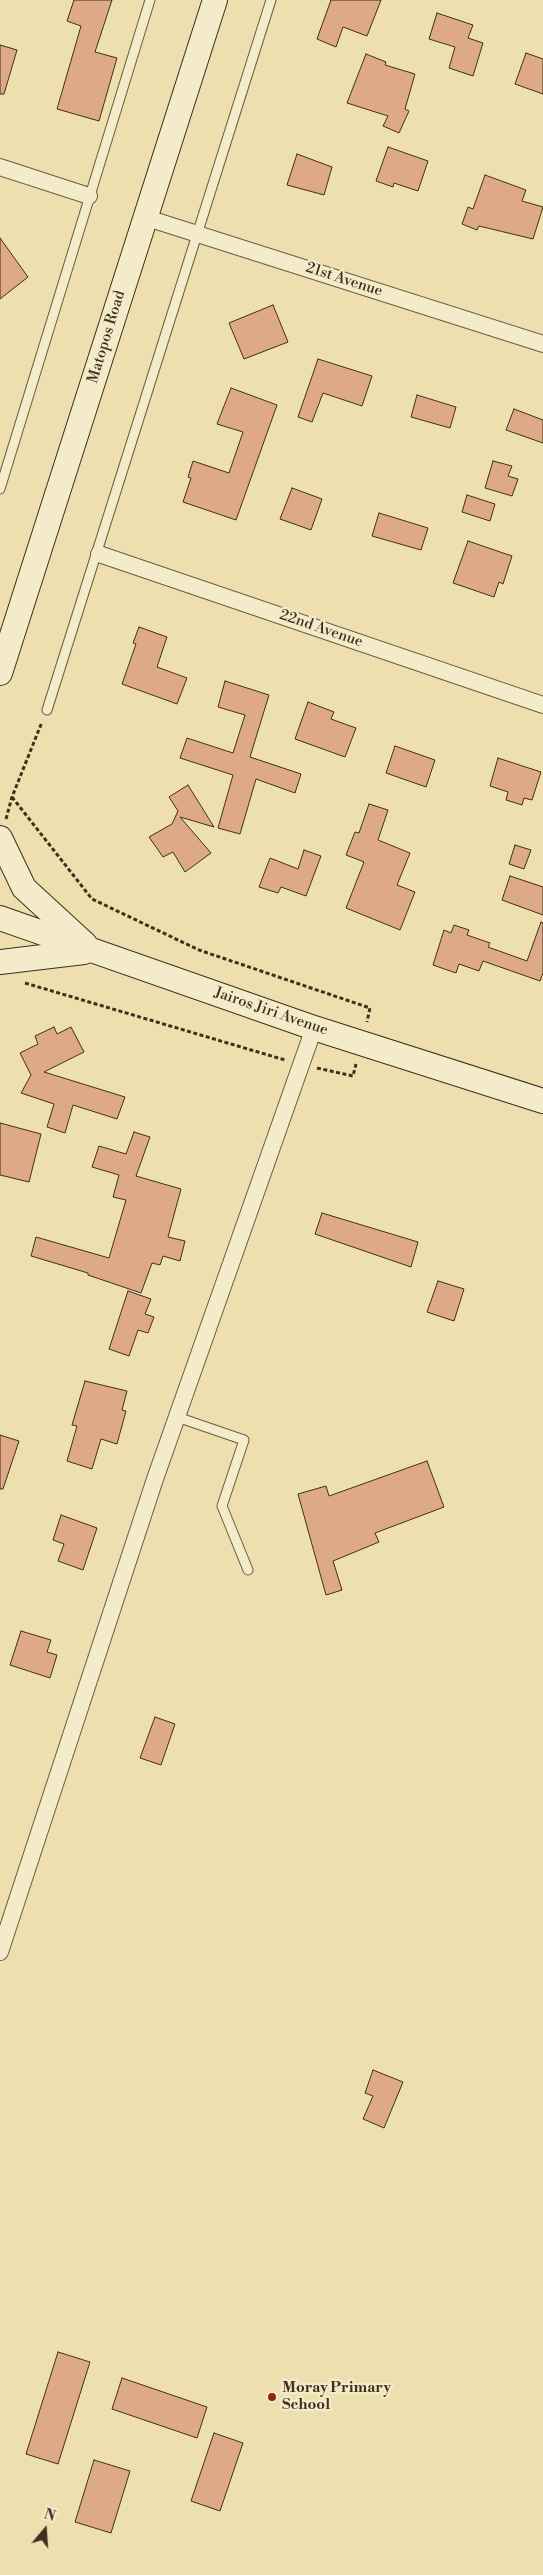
<!DOCTYPE html>
<style>
body{margin:0}
#map{position:relative;width:543px;height:2575px;overflow:hidden;background:#ede0ae;font-family:"Libre Bodoni",serif}
canvas{display:block}
.north{position:absolute;left:20px;top:2505px;width:50px;height:50px;-webkit-text-stroke:4px #f3ebca;paint-order:stroke;rotate:18deg;font-size:14px;font-weight:700;line-height:20px;text-align:center;color:#3f2f1e}
.north::after{content:'';display:block;margin:auto;width:18px;height:22px;background:#3f2f1e;clip-path:polygon(50% 0,100% 100%,50% 72%,0 100%)}
</style>
<div id="map">
<canvas width="543" height="2575"></canvas>
<div class="north">N</div>
</div>
<script>
const g = document.querySelector('canvas').getContext('2d');
g.lineJoin = 'round';
function fill(path, color) {
  g.fillStyle = color;
  g.fill(path, 'evenodd');
}
function toPath(rows) {
  const path = new Path2D();
  for (const r of rows) {
    path.moveTo(r[0], r[1]);
    for (let i = 2; i < r.length; i += 2) path.lineTo(r[i], r[i + 1]);
  }
  return path;
}
function strokePath(path, color, width, dash) {
  g.strokeStyle = color;
  g.lineWidth = width;
  g.lineCap = dash ? 'butt' : 'round';
  g.setLineDash(dash || []);
  g.stroke(path);
}
function write(font, color, halo, rows, align = 'center') {
  g.font = font + ' "Libre Bodoni",serif';
  g.lineWidth = 4.5;
  g.setLineDash([]);
  g.textBaseline = 'middle';
  g.strokeStyle = halo;
  g.fillStyle = color;
  for (const [text, x, y, turn = 0] of rows) {
    g.save();
    g.translate(x, y);
    g.rotate((+turn || 0) * Math.PI / 180);
    g.textAlign = isNaN(turn) ? turn : align;
    if (halo) g.strokeText(text, 0, 0);
    g.fillText(text, 0, 0);
    g.restore();
  }
}
const building = toPath([
 [74,0,112,0,95,52,117,58,99,121,57,109,81,26,67,21,74,0],
 [331,0,381,0,367,36,343,27,336,47,317,39,331,0],
 [437,13,473,25,468,38,483,43,473,76,449,68,455,47,429,39,437,13],
 [0,45,17,50,4,94,0,94,0,45],
 [526,53,543,59,543,94,515,84,526,53],
 [366,54,386,62,385,65,415,74,405,109,409,111,399,133,383,126,388,116,347,103,366,54],
 [388,147,428,161,418,191,394,183,393,187,376,181,388,147],
 [297,154,332,167,324,195,287,185,297,154],
 [485,175,526,190,522,201,543,207,533,239,479,226,477,230,462,224,468,207,473,209,485,175],
 [0,238,28,277,0,299,0,238],
 [273,305,288,342,244,359,229,323,273,305],
 [318,359,372,376,362,406,323,393,312,422,298,417,318,359],
 [231,388,277,405,236,520,183,502,191,478,188,477,193,461,229,473,243,432,217,424,231,388],
 [417,395,456,407,450,428,411,417,417,395],
 [514,409,543,420,543,443,506,430,514,409],
 [493,461,512,466,508,476,518,479,512,496,485,488,493,461],
 [292,488,322,499,311,530,280,519,292,488],
 [467,495,495,504,490,521,462,512,467,495],
 [379,513,428,528,421,550,372,536,379,513],
 [468,541,512,556,503,584,499,582,494,597,453,583,468,541],
 [139,627,167,637,157,667,187,678,177,704,122,684,136,644,133,643,139,627],
 [225,681,269,695,250,757,301,774,295,793,256,779,240,834,218,828,233,775,180,758,187,738,233,753,245,715,218,707,225,681],
 [308,702,334,712,331,719,356,728,345,757,295,739,308,702],
 [395,746,435,760,426,787,386,773,395,746],
 [498,758,541,772,532,800,524,798,522,805,506,800,508,792,490,786,498,758],
 [188,785,214,827,180,817,211,853,185,872,173,852,163,857,149,837,172,824,178,811,169,797,188,785],
 [369,804,388,810,378,840,410,853,397,885,415,892,400,930,346,908,364,862,346,855,355,832,359,833,369,804],
 [515,845,531,850,524,869,509,864,515,845],
 [304,850,321,856,306,896,281,887,278,893,259,887,270,858,298,869,304,850],
 [510,876,543,887,543,915,502,900,510,876],
 [541,922,543,923,543,973,540,981,483,961,479,971,459,964,456,973,433,965,444,930,451,933,454,925,469,930,467,935,490,943,488,947,527,961,541,922],
 [54,1027,57,1034,71,1027,84,1052,44,1072,125,1097,117,1119,73,1105,65,1133,47,1127,54,1104,21,1093,31,1075,20,1053,38,1044,35,1036,54,1027],
 [0,1123,41,1134,29,1182,0,1175,0,1123],
 [134,1132,150,1137,136,1176,181,1189,168,1237,185,1241,180,1261,163,1256,160,1265,152,1263,141,1293,88,1275,88,1273,31,1256,36,1237,109,1258,126,1200,113,1197,119,1175,92,1167,99,1146,126,1154,134,1132],
 [322,1213,418,1242,411,1267,315,1234,322,1213],
 [438,1281,464,1289,454,1321,427,1312,438,1281],
 [128,1291,151,1299,145,1314,154,1317,148,1333,138,1330,129,1356,109,1349,128,1291],
 [85,1381,127,1391,122,1410,126,1411,117,1444,101,1439,92,1469,67,1461,77,1426,72,1425,85,1381],
 [0,1435,19,1441,3,1489,0,1489,0,1435],
 [427,1461,444,1507,375,1533,379,1542,333,1561,342,1590,326,1595,298,1494,326,1486,329,1496,427,1461],
 [61,1515,97,1528,83,1570,58,1561,64,1544,53,1540,61,1515],
 [21,1631,51,1640,47,1652,57,1655,50,1678,10,1665,21,1631],
 [155,1717,175,1724,161,1765,140,1758,155,1717],
 [373,2070,403,2082,384,2128,363,2119,373,2096,365,2093,373,2070],
 [58,2352,90,2362,58,2464,26,2454,58,2352],
 [122,2378,207,2407,197,2438,112,2409,122,2378],
 [214,2433,243,2443,220,2511,191,2501,214,2433],
 [94,2460,130,2471,111,2533,75,2522,94,2460]
]);
const path = toPath([
 [12,797,92,899,199,950,370,1008,367,1022],
 [6,819,12,797,42,722],
 [25,983,285,1060],
 [317,1068,353,1076,356,1064]
]);
const lane = toPath([
 [0,489,150,0],
 [47,710,271,0],
 [177,1417,244,1440,222,1506,248,1570]
]);
const street = toPath([
 [0,167,89,196],
 [144,217,543,344],
 [99,554,543,705],
 [0,1952,155,1479,314,1028]
]);
const secondary = toPath([
 [0,673,215,0],
 [0,838,24,888,85,944],
 [0,918,314,1028,543,1101],
 [0,962,84,952]
]);
const markers = [
 [272,2397,5,"#8f2418"]
];
const streetNames = [
 ["21st Avenue",344,280,18],
 ["Matopos Road",107,337,-73],
 ["22nd Avenue",321,629,19],
 ["Jairos Jiri Avenue",271,1012,19]
];
const poiNames = [
 ["Moray Primary",282,2388],
 ["School",282,2405]
];
fill(building, '#dda986');
strokePath(building, '#3f2f1e', 1);
strokePath(lane, '#6a5b42', 11);
strokePath(street, '#6a5b42', 18);
strokePath(secondary, '#3f2f1e', 26);
strokePath(path, '#3f2f1e', 3, [4, 2.5]);
strokePath(lane, '#f3ebca', 9);
strokePath(street, '#f3ebca', 16);
strokePath(secondary, '#f3ebca', 24);
for (const [x, y, r, color] of markers) {
  const dot = new Path2D();
  dot.arc(x, y, r, 0, 2 * Math.PI);
  g.fillStyle = color;
  g.fill(dot);
  strokePath(dot, '#f3ebca', 2);
}
write('15px', '#3f2f1e', '#f3ebca', streetNames);
write('bold 15px', '#3f2f1e', '#f3ebca', poiNames, 'left');
</script>
